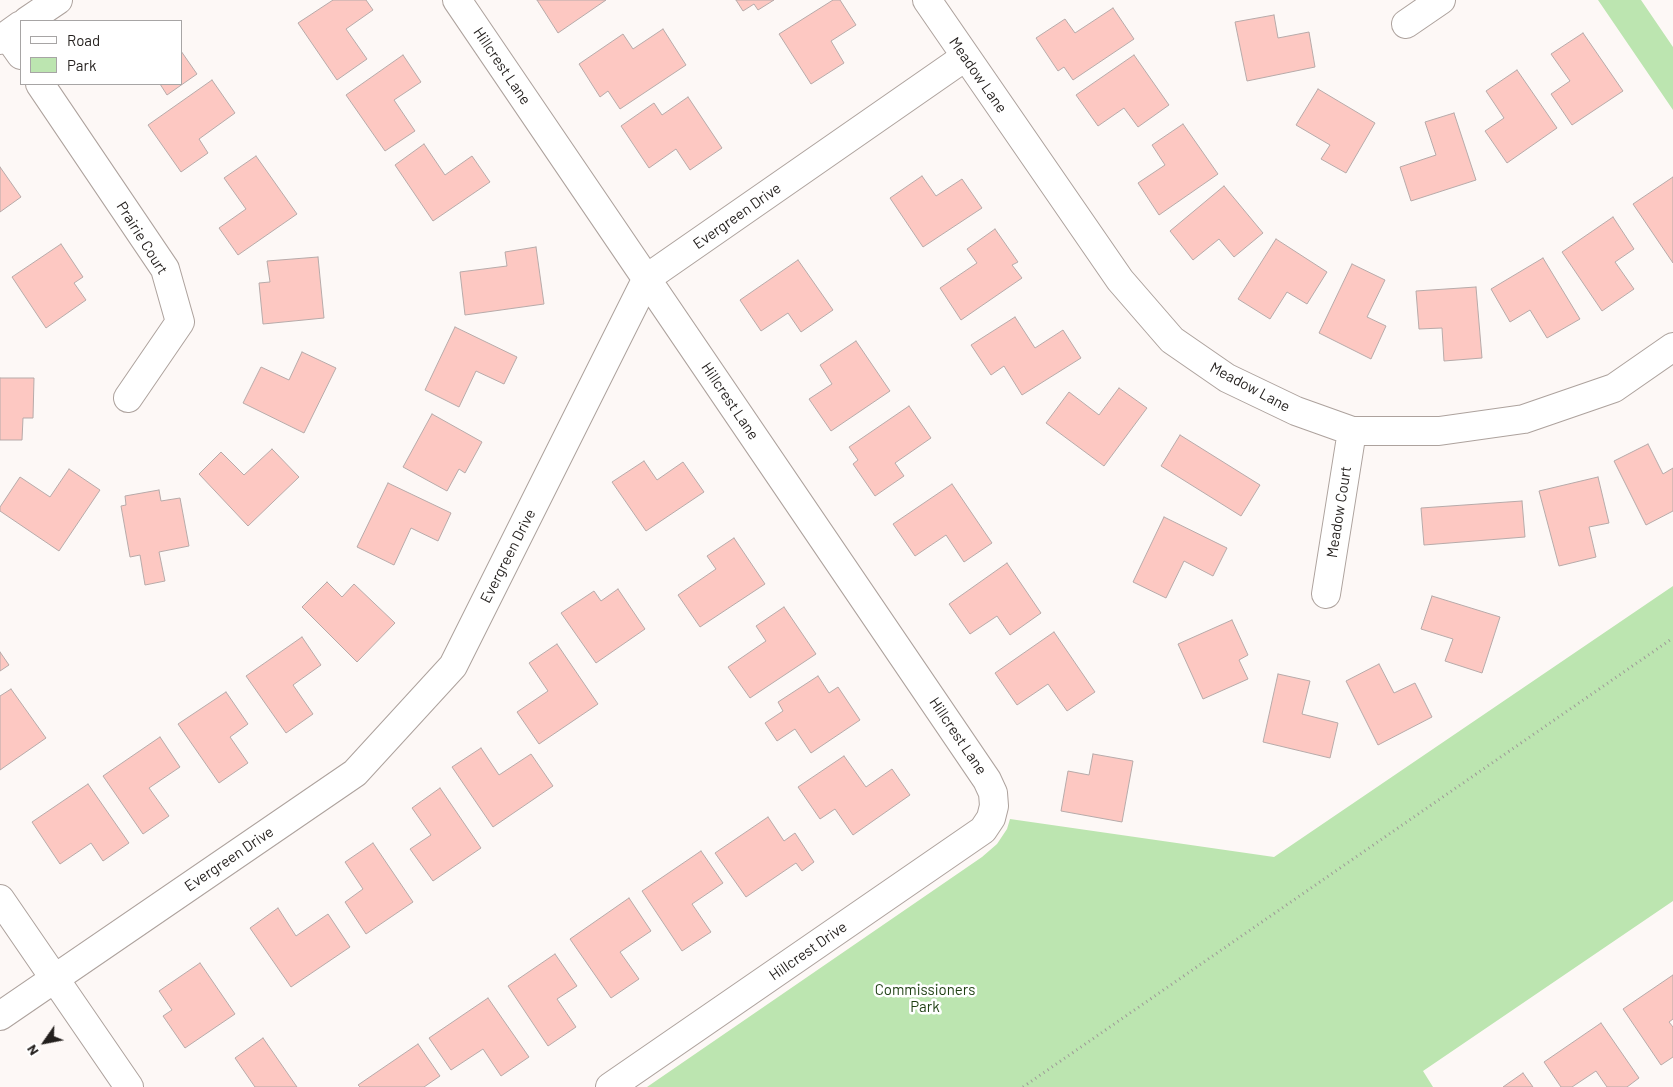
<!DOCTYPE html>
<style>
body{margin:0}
#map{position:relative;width:1673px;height:1087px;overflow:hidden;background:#fdf8f6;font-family:Barlow,sans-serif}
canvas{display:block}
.legend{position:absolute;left:20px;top:20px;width:162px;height:65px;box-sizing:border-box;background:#fff;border:1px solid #a7a5a5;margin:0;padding:6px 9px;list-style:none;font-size:15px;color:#231f1d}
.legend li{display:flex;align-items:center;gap:10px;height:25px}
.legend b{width:25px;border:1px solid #a7a5a5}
.north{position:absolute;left:20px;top:1017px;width:50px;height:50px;-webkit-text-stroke:4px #fff;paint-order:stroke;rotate:237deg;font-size:14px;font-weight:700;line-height:20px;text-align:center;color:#231f1d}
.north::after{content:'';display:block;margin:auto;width:18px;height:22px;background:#231f1d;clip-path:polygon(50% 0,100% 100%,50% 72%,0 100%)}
</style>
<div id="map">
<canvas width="1673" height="1087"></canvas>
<ul class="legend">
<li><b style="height:6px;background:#fff"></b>Road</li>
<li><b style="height:14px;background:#bce5b0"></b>Park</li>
</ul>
<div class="north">N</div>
</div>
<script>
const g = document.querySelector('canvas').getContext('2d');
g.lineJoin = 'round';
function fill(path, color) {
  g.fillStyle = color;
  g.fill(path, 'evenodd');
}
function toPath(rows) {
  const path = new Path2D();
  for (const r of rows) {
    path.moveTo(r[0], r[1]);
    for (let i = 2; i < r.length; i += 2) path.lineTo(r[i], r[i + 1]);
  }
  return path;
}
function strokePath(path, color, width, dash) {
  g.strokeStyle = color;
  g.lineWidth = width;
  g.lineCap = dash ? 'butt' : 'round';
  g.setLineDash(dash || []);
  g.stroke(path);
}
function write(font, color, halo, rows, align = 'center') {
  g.font = font + ' Barlow,sans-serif';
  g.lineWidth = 5;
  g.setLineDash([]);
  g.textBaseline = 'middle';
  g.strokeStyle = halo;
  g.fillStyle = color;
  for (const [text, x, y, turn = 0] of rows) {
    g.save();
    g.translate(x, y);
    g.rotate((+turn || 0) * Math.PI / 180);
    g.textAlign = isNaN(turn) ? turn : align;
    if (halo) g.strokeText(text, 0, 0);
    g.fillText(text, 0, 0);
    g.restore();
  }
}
const green = toPath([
 [1598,0,1641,0,1673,47,1673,110],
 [1673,586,1673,901,1423,1071,1433,1087,647,1087,982,857,997,844,1007,829,1010,819,1274,857]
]);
const building = toPath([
 [333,0,366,0,373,10,346,29,367,59,337,80,298,23,333,0],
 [537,0,606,0,558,33,537,0],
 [736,0,774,0,758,10,754,4,743,11,736,0],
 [833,0,840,0,856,25,831,41,844,63,811,84,779,34,833,0],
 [1113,8,1134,39,1073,80,1064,67,1058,71,1036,38,1065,19,1075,33,1113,8],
 [1274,15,1278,38,1309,32,1315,67,1247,81,1235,22,1274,15],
 [663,29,686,65,620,109,608,91,600,97,579,64,623,34,633,49,663,29],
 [1583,33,1623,91,1572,125,1551,94,1570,81,1551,54,1583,33],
 [181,51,197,74,167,95,160,84,181,84,181,51],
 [403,55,421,82,394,100,415,131,385,151,346,95,403,55],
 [1134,55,1169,105,1138,127,1124,108,1098,126,1076,95,1134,55],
 [1517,70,1557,128,1507,163,1485,131,1504,118,1486,91,1517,70],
 [212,80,235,113,199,139,208,153,181,172,148,125,212,80],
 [1318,89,1375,123,1346,173,1321,159,1330,145,1296,125,1318,89],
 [688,97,722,148,690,170,676,149,649,168,621,126,654,103,662,115,688,97],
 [1454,113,1476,180,1411,201,1400,167,1436,155,1425,122,1454,113],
 [1183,124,1218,174,1159,215,1138,183,1165,165,1152,145,1183,124],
 [424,144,445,175,472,156,490,182,433,221,395,165,424,144],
 [256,156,297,214,238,255,219,228,246,209,224,178,256,156],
 [0,167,21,197,0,212,0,167],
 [922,176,936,196,962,179,982,208,923,247,890,198,922,176],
 [1673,177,1673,263,1633,204,1673,177],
 [1224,186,1263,233,1234,257,1219,239,1193,260,1170,231,1224,186],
 [1613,217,1634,249,1615,262,1634,289,1602,311,1562,252,1613,217],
 [995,229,1018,262,1012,265,1022,278,961,320,940,288,977,263,967,249,995,229],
 [1276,239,1327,272,1307,304,1287,292,1270,319,1238,299,1276,239],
 [61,244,83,277,74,283,86,300,46,328,12,277,61,244],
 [536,247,544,304,465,315,460,272,507,266,505,252,536,247],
 [318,257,324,318,263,324,259,283,270,282,267,261,318,257],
 [1543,258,1580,319,1547,338,1530,310,1510,322,1491,289,1543,258],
 [798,260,833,310,801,332,788,313,761,331,740,300,798,260],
 [1352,264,1385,280,1367,317,1386,326,1371,359,1319,333,1352,264],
 [1476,287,1482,358,1444,361,1442,328,1419,329,1416,291,1476,287],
 [1015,317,1035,348,1063,330,1081,358,1022,395,1004,366,991,375,971,345,1015,317],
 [455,327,517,357,504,384,476,371,459,407,425,390,455,327],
 [856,341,890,391,831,431,809,399,832,384,820,365,856,341],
 [302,352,336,368,304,433,243,403,261,367,289,380,302,352],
 [0,378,34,378,33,418,23,418,22,440,0,440,0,378],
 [1119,388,1147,408,1104,466,1046,423,1069,392,1099,415,1119,388],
 [909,406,931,438,895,463,904,476,875,496,853,464,858,460,849,447,909,406],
 [432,414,482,442,465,473,459,469,447,491,403,467,432,414],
 [1180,435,1260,485,1241,516,1161,466,1180,435],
 [1648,444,1663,474,1673,468,1673,511,1646,525,1614,461,1648,444],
 [272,449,299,477,248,526,199,474,221,452,244,475,272,449],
 [644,461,657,480,683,462,704,492,646,531,612,482,644,461],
 [69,469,100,490,59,551,0,511,0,507,20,477,50,497,69,469],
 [1598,477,1609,523,1589,527,1596,557,1559,566,1539,491,1598,477],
 [388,483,451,513,438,541,411,528,394,565,357,547,388,483],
 [952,484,992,543,964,562,946,535,915,556,893,524,952,484],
 [159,490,161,501,180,498,189,546,159,552,165,581,145,585,140,555,130,557,121,506,126,505,125,496,159,490],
 [1522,501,1525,537,1424,545,1421,508,1522,501],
 [1164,517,1227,548,1213,576,1184,561,1166,598,1133,582,1164,517],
 [734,538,765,584,700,627,678,595,716,569,707,556,734,538],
 [1007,563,1041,613,1010,635,997,616,970,634,949,604,1007,563],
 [327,582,342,597,354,584,395,623,357,662,302,607,327,582],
 [618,589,645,629,596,663,561,613,594,591,601,601,618,589],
 [1432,596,1500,617,1482,673,1445,661,1453,639,1421,629,1432,596],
 [784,607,816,654,750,698,728,667,766,641,756,626,784,607],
 [1232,620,1248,655,1239,660,1248,679,1203,699,1178,644,1232,620],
 [1054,632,1095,692,1067,711,1048,684,1017,705,995,673,1054,632],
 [302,637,321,665,293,685,313,714,286,733,246,676,302,637],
 [557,644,598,704,539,744,517,712,548,691,529,663,557,644],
 [0,652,9,665,0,671,0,652],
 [1379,664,1394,693,1415,683,1432,717,1378,745,1346,681,1379,664],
 [1278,674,1310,681,1302,714,1338,723,1330,758,1263,742,1278,674],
 [818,676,829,693,838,687,860,720,811,753,795,729,777,741,765,723,783,711,778,702,818,676],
 [11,689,46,738,0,770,0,696,11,689],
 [226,692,248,724,230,737,248,763,219,783,178,724,226,692],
 [160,737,180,767,149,788,169,816,143,834,103,776,160,737],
 [481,748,499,775,531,754,553,786,493,827,452,767,481,748],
 [1093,754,1133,761,1122,822,1061,811,1068,771,1089,775,1093,754],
 [844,756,866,787,892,769,910,795,853,835,835,809,820,819,798,787,844,756],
 [88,784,129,843,103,861,91,843,60,864,32,822,88,784],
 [440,788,481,848,433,881,410,849,431,835,412,808,440,788],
 [768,817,784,841,795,833,814,862,802,871,796,863,746,897,715,853,768,817],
 [373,843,413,902,366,934,345,902,363,889,345,862,373,843],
 [701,851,723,883,692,904,711,932,682,951,642,891,701,851],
 [629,898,651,931,620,952,639,979,611,998,570,939,629,898],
 [278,908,296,936,328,914,350,947,291,987,250,928,278,908],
 [555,954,577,986,557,999,576,1027,548,1046,508,986,555,954],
 [200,963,235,1014,185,1048,163,1016,172,1010,159,991,200,963],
 [1673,975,1673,1019,1669,1022,1673,1027,1673,1057,1661,1065,1623,1009,1673,975],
 [488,998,529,1057,501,1076,483,1049,451,1070,429,1038,488,998],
 [1601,1023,1639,1078,1627,1087,1607,1087,1596,1071,1572,1087,1561,1087,1544,1062,1601,1023],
 [263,1038,297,1087,255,1087,235,1058,263,1038],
 [418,1044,440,1076,424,1087,360,1087,358,1085,418,1044],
 [1523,1073,1533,1087,1503,1087,1523,1073]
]);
const path = toPath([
 [1023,1087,1673,638]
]);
const street = toPath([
 [457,0,987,780,993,793,994,806,991,818,983,830,610,1087],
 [927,0,1120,280,1172,340,1227,378,1296,411,1352,431,1439,431,1524,419,1614,388,1673,347],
 [27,21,58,0],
 [1406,24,1441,0],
 [7,35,21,55],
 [0,40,21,25],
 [40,84,165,269,180,322,128,398],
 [1326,594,1352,431],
 [0,899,129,1087],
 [0,1016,355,773,453,666,647,278,965,57]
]);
const streetNames = [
 ["Hillcrest Lane",502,66,56],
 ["Meadow Lane",978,75,55],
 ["Evergreen Drive",737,216,-35],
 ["Prairie Court",142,238,58],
 ["Meadow Lane",1250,387,28],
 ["Hillcrest Lane",730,401,56],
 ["Meadow Court",1339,512,-81],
 ["Evergreen Drive",508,556,-63],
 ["Hillcrest Lane",958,736,56],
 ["Evergreen Drive",229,859,-34],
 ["Hillcrest Drive",808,951,-35]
];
const parkNames = [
 ["Commissioners",925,990],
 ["Park",925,1007]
];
fill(green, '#bce5b0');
fill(building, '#fdc8c2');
strokePath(building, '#b7aaa9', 1);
strokePath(street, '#ada29d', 30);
strokePath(path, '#9e9997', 3, [1, 4]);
strokePath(street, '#fff', 28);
write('15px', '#231f1d', '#fff', streetNames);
write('15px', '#1e3f12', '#fff', parkNames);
</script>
